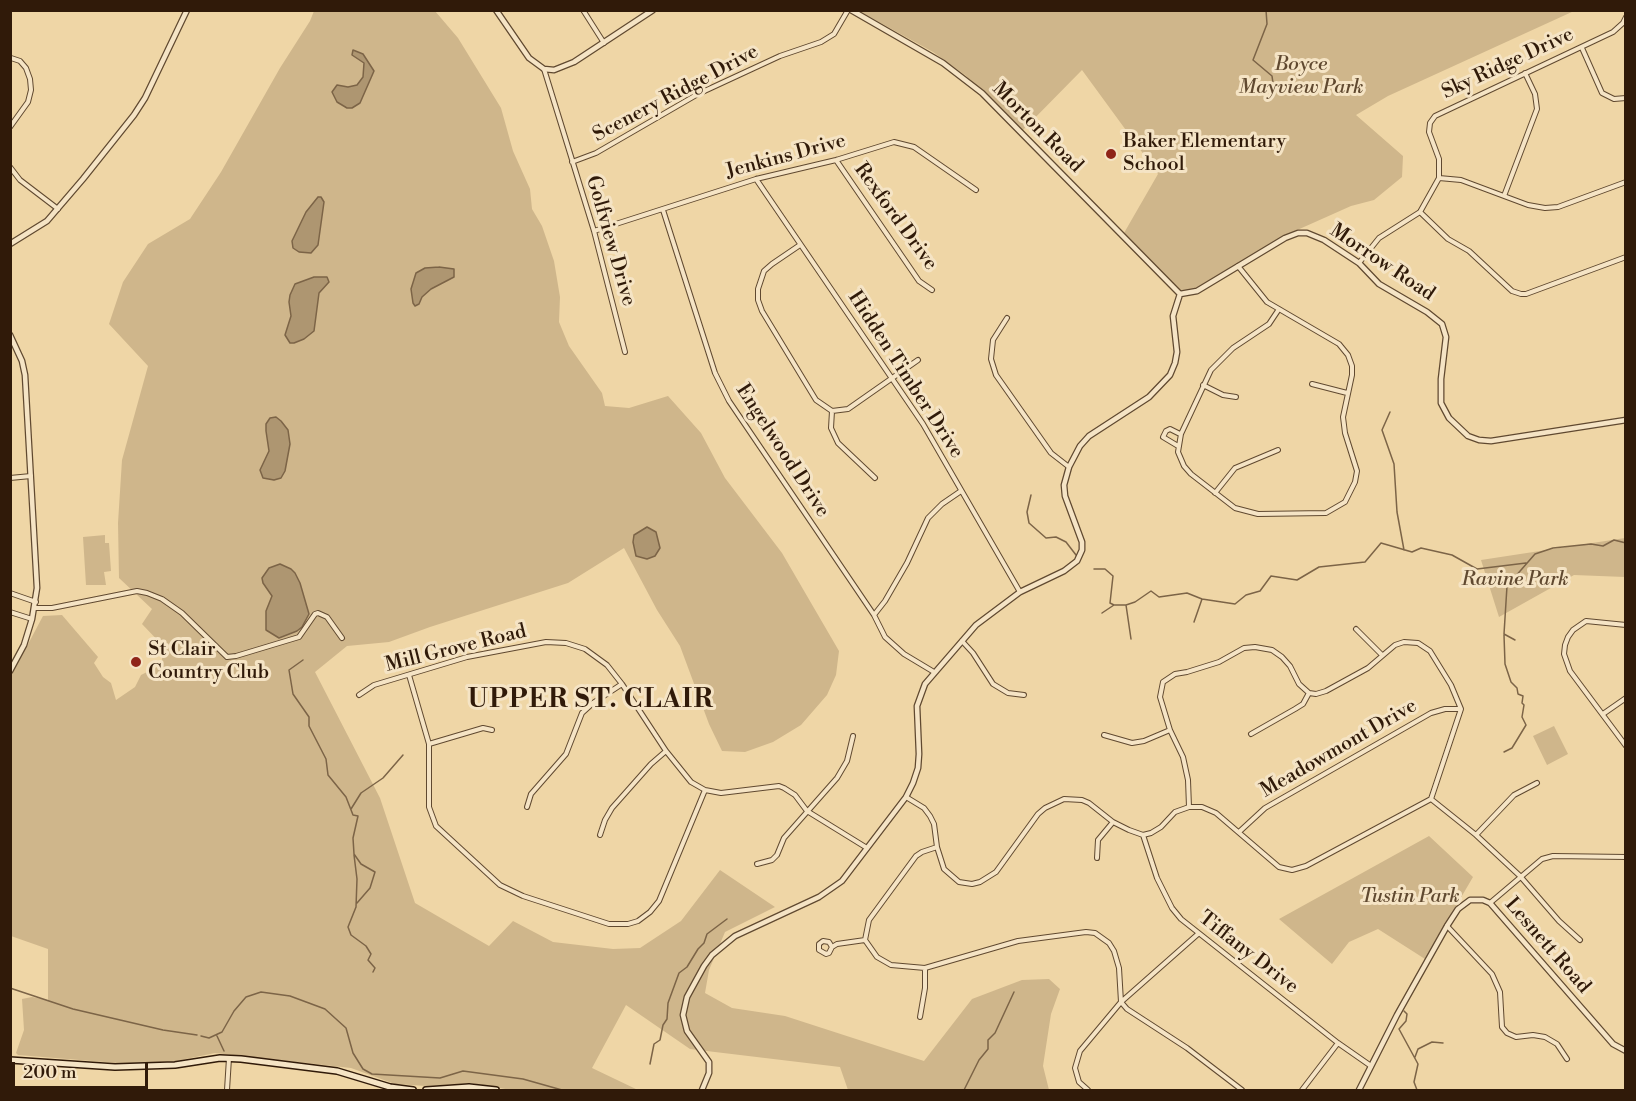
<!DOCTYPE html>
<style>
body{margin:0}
#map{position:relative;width:1636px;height:1101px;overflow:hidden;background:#efd6a6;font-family:"Libre Bodoni",serif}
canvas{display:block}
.frame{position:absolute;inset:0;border:12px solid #301a09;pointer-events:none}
.scale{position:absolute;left:12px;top:1062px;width:136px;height:27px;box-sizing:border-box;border:3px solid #301a09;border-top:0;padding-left:8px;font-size:18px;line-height:21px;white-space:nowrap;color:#301a09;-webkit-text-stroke:4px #f5e4c5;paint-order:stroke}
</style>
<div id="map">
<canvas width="1636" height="1101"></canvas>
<div class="frame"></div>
<div class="scale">200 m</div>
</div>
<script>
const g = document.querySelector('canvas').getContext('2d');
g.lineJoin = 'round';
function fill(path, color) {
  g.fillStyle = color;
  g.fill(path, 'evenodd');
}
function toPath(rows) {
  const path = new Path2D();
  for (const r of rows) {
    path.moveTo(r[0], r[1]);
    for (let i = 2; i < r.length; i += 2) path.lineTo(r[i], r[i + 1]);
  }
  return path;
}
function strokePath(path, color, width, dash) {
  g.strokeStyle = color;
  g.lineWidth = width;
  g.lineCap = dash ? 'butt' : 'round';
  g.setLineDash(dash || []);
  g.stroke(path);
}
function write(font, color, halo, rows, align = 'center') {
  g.font = font + ' "Libre Bodoni",serif';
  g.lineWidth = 6;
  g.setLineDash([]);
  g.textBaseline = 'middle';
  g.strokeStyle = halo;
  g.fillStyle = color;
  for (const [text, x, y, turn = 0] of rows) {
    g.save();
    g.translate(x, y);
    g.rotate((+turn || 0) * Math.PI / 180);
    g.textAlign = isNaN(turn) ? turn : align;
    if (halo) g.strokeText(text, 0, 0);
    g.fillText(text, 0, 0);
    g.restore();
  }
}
const green = toPath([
 [314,11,435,11,458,38,501,108,513,151,530,189,532,209,542,226,554,261,560,297,559,322,569,346,602,393,605,406,629,408,668,396,701,433,725,478,782,553,839,651,836,675,827,695,801,725,773,742,745,752,722,751,709,724,680,646,657,610,624,548,568,583,430,627,389,642,347,646,315,672,380,798,415,903,489,946,513,921,553,942,613,949,640,948,681,921,720,870,775,907,725,932,709,970,705,993,732,1008,785,1016,924,1061,972,999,1022,980,1049,979,1060,989,1051,1014,1043,1066,1049,1090,848,1090,840,1067,690,1049,626,1005,592,1068,638,1090,511,1090,471,1083,427,1086,395,1084,351,1068,215,1053,176,1061,129,1064,18,1055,16,1053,24,1030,22,999,32,997,48,1000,48,949,11,936,10,678,43,616,62,615,98,657,94,663,103,677,111,683,116,700,135,687,141,675,161,665,164,647,142,624,152,609,119,578,118,523,122,460,148,366,109,324,123,282,148,244,190,219,221,172,280,68,310,21],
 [859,11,1574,11,1388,96,1356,115,1403,156,1402,177,1374,200,1351,206,1286,235,1193,291,1181,291,1124,233,1158,174,1082,70,1023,130,965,75,933,52],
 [105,535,105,543,109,543,111,571,104,572,106,585,86,585,83,537],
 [1625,538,1625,577,1574,575,1499,617,1481,560],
 [1554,726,1568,754,1547,765,1533,736],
 [1429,836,1473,877,1425,959,1378,929,1349,942,1332,964,1279,919]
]);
const water = toPath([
 [353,50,363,54,374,71,360,103,352,108,347,108,337,102,332,92,337,85,348,87,357,85,363,77,364,63,352,55,353,50],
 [318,197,321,197,324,202,318,245,311,253,299,252,293,248,292,241,306,212,318,197],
 [439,267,454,269,454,277,431,289,422,297,419,304,415,306,413,303,411,289,416,273,425,268,439,267],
 [314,277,327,277,329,282,319,293,314,331,304,339,294,343,290,343,285,335,291,316,289,302,290,295,295,284,314,277],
 [276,417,281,421,288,430,290,444,285,471,281,478,274,480,263,478,260,470,269,451,266,431,266,424,270,418,276,417],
 [647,527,656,532,660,548,655,556,647,559,636,556,633,542,634,535,647,527],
 [280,564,291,569,295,573,300,583,309,614,302,627,297,631,279,638,266,630,266,611,272,596,263,583,262,578,269,568,280,564]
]);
const stream = toPath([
 [1266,10,1267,24,1253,60,1272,76,1273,83],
 [1390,412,1382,430,1394,464,1397,512,1404,550],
 [1031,495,1027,512,1029,523,1046,538,1056,537,1066,542,1076,555],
 [1094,569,1105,569,1113,576,1110,603,1114,605,1126,605,1135,602,1151,591,1159,597,1187,593,1202,599],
 [1126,605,1131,639],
 [1102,613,1114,605],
 [1194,622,1202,599,1235,604,1246,595,1260,591,1271,576,1297,580,1319,567,1365,562,1381,543,1412,552,1421,548,1452,555,1477,569,1526,563],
 [1504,635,1505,664,1511,682,1517,688,1518,694,1523,696,1522,703,1524,705,1522,717,1526,725,1512,748,1504,752],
 [1515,640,1504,634,1507,586,1535,554,1553,548,1591,544,1603,546,1614,540,1626,543],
 [303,660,289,670,293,694,309,717,309,726,326,759,328,775,346,797,353,815,358,816,353,838,354,854,361,864,375,872,370,888,357,903],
 [351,809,361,793,383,778,403,755],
 [354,855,357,879,356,907,348,927,351,935,366,946,371,954,368,960,375,968,373,972],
 [10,988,73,1009,163,1030,197,1035],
 [1404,1011,1407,1014,1406,1021,1399,1029,1418,1064,1414,1082,1417,1090],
 [201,1036,209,1038,222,1032,234,1011,246,997,261,992,290,996,325,1009,346,1028,353,1053,363,1069,372,1074,440,1078,463,1071,523,1079,562,1090],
 [217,1036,224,1051],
 [1415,1057,1418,1049,1432,1042,1443,1043],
 [650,1064,654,1044,660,1040,663,1025,667,1019,668,1003,679,973,687,967,698,949,704,943,707,934,727,919],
 [964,1090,979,1060,988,1049,988,1040,995,1033,1014,992]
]);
const minor = toPath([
 [583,10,604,43],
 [1582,48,1602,93,1614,99,1626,98],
 [544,69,594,231,625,352],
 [10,127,28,102,31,90,30,79,26,68,20,61,11,58],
 [836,160,919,281,932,290],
 [572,162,596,153,698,94,780,56,821,42,834,34,848,10],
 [10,167,20,180,58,209],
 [1439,178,1461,180,1528,205,1545,208,1558,207,1626,182],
 [756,179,923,424,1020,592],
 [1504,196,1537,109,1535,94,1525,73],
 [663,210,715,373,729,401,874,615,885,637,904,654,934,672],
 [1420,212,1448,239,1469,251,1512,291,1521,294,1526,294,1626,257],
 [594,231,756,179,836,160,894,142,914,147,976,190],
 [800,245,772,264,764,271,758,289,758,300,762,311,816,400,832,411,848,409,918,360],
 [1359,263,1379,238,1420,212,1439,178,1439,159,1429,132,1430,123,1435,116,1613,32,1623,23,1626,17],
 [1238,266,1267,302,1339,344,1348,355,1352,366,1352,375,1343,417,1345,433,1357,471,1355,482,1345,502,1326,513,1258,514,1235,508,1191,474,1184,466,1178,452,1181,434,1211,370,1233,348,1269,324,1279,309],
 [1007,318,993,340,991,359,996,375,1051,453,1069,467],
 [1312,384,1347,393],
 [1203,385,1223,395,1236,397],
 [832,411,831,428,838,443,875,478],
 [1178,446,1163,437,1166,431,1170,429,1180,434],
 [10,478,31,476],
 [1215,493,1235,468,1278,450],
 [10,593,36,602],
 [34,608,52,608,137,591,147,593,162,599,182,613,227,657,236,656,299,637,315,614,318,613,327,617,342,638],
 [10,612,32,619],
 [874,615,885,601,907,563,928,518,942,504,961,491],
 [1626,625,1586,621,1573,630,1568,637,1565,645,1564,654,1570,671,1626,746],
 [1356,629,1382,655],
 [962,641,973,653,993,684,1008,693,1024,695],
 [409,675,429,744,429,807,436,826,500,885,523,896,609,924,628,924,638,921,650,912,659,901,705,790],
 [359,695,374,685,467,657,546,642,566,643,585,649,607,665,622,684,666,751,691,782,705,790,721,793,779,786,784,788,795,795,807,811,867,848],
 [1603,714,1626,698],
 [1251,734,1295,709,1303,704,1309,693],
 [1104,735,1132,743,1144,741,1170,730],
 [429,744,483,728,492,730],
 [906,797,924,808,930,816,934,824,937,847,944,869,959,882,972,884,980,882,996,872,1038,814,1045,808,1064,799,1082,800,1089,803,1113,822,1129,830,1143,835,1151,833,1161,827,1175,812,1189,807,1202,807,1216,813,1279,867,1292,870,1306,866,1431,799,1476,835,1520,876,1559,921,1580,940],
 [527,807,531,794,566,754,582,713,593,703,622,684],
 [1189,807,1188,780,1183,757,1170,730,1160,697,1163,682,1175,674,1187,672,1219,662,1244,648,1255,647,1272,650,1282,657,1290,666,1299,684,1309,693,1316,694,1326,691,1368,668,1395,645,1404,642,1418,643,1430,651,1451,685,1461,709,1431,799],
 [1239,832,1265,808,1431,713,1445,709,1461,709],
 [600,835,605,820,612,808,651,764,666,751],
 [1143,835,1157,878,1172,908,1181,919,1338,1043,1371,1066],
 [1476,835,1514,795,1537,783],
 [937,847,922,852,916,856,869,920,865,940,877,957,891,965,925,968,1018,941,1086,932,1095,933,1109,943,1114,951,1119,968,1121,1002,1127,1009,1187,1048,1242,1090],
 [1097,858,1098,840,1113,822],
 [757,864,772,860,777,855,784,838,837,778,847,761,853,736],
 [1490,903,1542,859,1553,856,1626,857],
 [1447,926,1492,974,1500,992,1502,1027,1507,1033,1516,1037,1533,1035,1545,1037,1557,1044,1567,1059],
 [832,947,829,942,823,941,819,944,819,950,826,954,829,953,832,947,837,944,865,940],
 [920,1017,925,988,925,968],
 [227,1090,229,1058],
 [1088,1090,1079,1082,1075,1068,1080,1051,1121,1002,1198,934],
 [1302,1090,1338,1043]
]);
const tertiary = toPath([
 [496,10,529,58,544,69,554,70,574,62,653,10],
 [851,10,943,63,982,93,1180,294],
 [10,244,47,221,83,179,134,115,145,98,187,10],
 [10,335,22,361,25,375,37,588,32,619,24,645,10,671],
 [702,1090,709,1073,709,1062,687,1031,683,1015,687,997,704,966,712,955,735,936,819,897,842,881,906,797,913,783,918,768,919,754,917,706,925,684,976,625,1020,592,1064,571,1077,561,1082,550,1082,542,1065,496,1064,485,1069,467,1080,446,1089,436,1149,397,1170,375,1175,363,1177,352,1173,316,1180,294,1197,291,1285,238,1298,233,1307,233,1324,240,1359,263,1379,284,1427,312,1442,324,1446,337,1441,379,1441,403,1449,418,1468,436,1479,440,1491,441,1626,420],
 [1359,1090,1397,1015,1447,926,1458,909,1470,900,1483,900,1490,903,1613,1044,1626,1051]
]);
const secondary = toPath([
 [10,1060,115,1067,175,1065,220,1058,241,1059,337,1071,390,1087,413,1090],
 [426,1090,469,1087,496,1090]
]);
const markers = [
 [1111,154,6,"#8f2418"],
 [136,662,6,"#8f2418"]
];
const streetNames = [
 ["Sky Ridge Drive",1508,64,-25],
 ["Scenery Ridge Drive",676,94,-28],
 ["Morton Road",1037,128,45],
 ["Jenkins Drive",786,157,-15],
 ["Rexford Drive",895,217,54],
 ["Golfview Drive",610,241,74],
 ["Morrow Road",1382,263,34],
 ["Hidden Timber Drive",905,375,57],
 ["Engelwood Drive",782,451,57],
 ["Mill Grove Road",456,649,-14],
 ["Meadowmont Drive",1339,749,-30],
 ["Lesnett Road",1547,946,49],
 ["Tiffany Drive",1248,953,38]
];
const parkNames = [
 ["Boyce",1301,65],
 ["Mayview Park",1301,88],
 ["Ravine Park",1515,580],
 ["Tustin Park",1410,897]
];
const poiNames = [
 ["Baker Elementary",1123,142],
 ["School",1123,165],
 ["St Clair",148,650],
 ["Country Club",148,673]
];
const districtNames = [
 ["UPPER ST. CLAIR",591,701]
];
fill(green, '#cfb68b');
fill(water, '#ae9671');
strokePath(water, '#7c6447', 1.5);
strokePath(stream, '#7c6447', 1.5);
strokePath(minor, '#604930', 6);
strokePath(tertiary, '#604930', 7);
strokePath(secondary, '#301a09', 8);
strokePath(minor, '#f5e4c5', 4);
strokePath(tertiary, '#f5e4c5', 4.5);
strokePath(secondary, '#f5e4c5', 5);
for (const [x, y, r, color] of markers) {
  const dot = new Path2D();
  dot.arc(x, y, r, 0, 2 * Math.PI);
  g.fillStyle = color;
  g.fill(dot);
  strokePath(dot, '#f5e4c5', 2);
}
write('20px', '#301a09', '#f5e4c5', streetNames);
write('italic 20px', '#604930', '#f5e4c5', parkNames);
write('20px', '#301a09', '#f5e4c5', poiNames, 'left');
g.letterSpacing = '1.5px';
write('bold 26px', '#301a09', '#f5e4c5', districtNames);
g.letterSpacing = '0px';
</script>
